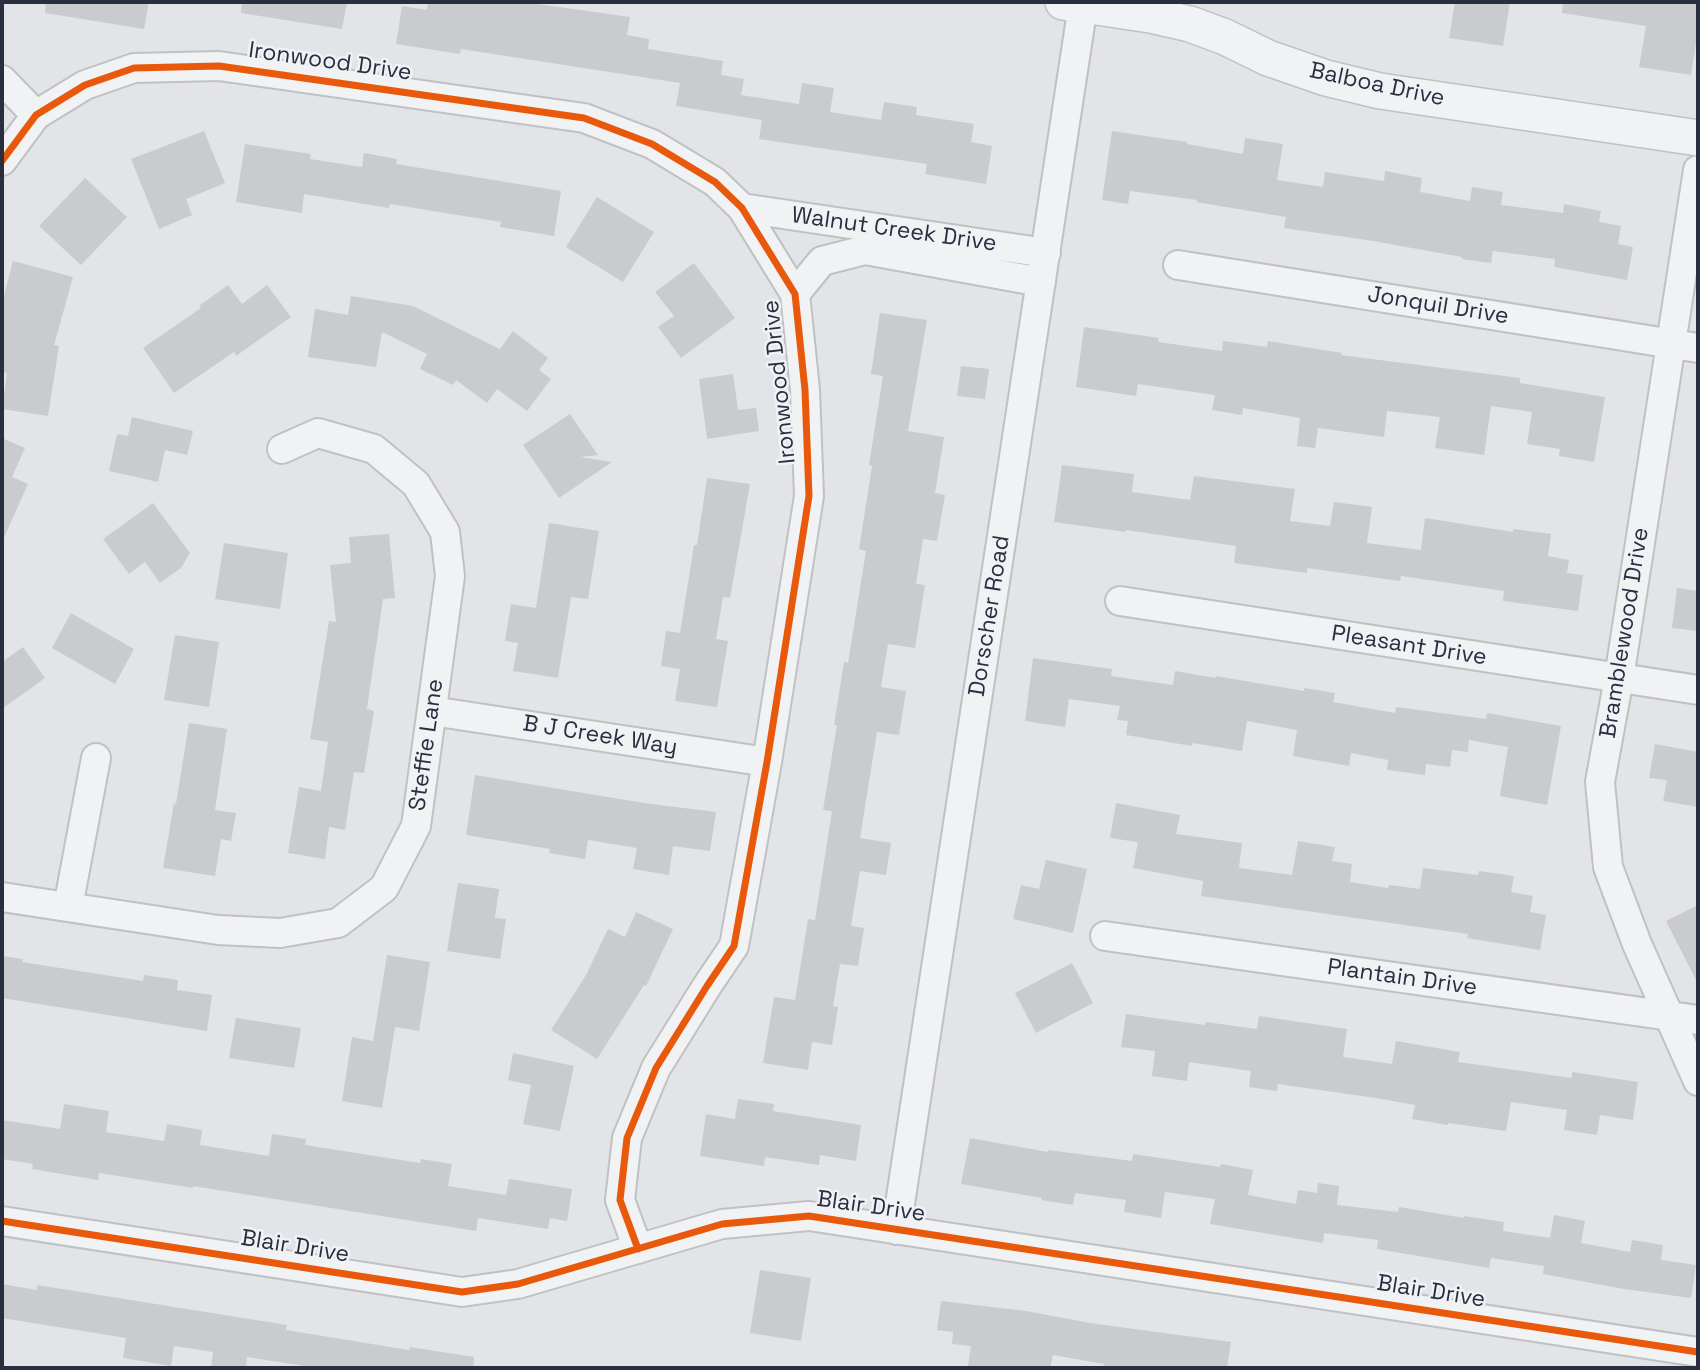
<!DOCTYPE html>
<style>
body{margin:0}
#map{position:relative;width:1700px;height:1370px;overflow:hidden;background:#e3e4e7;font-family:"Space Grotesk",sans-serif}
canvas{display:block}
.frame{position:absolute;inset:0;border:4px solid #2a2f3f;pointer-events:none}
</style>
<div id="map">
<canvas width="1700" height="1370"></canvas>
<div class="frame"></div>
</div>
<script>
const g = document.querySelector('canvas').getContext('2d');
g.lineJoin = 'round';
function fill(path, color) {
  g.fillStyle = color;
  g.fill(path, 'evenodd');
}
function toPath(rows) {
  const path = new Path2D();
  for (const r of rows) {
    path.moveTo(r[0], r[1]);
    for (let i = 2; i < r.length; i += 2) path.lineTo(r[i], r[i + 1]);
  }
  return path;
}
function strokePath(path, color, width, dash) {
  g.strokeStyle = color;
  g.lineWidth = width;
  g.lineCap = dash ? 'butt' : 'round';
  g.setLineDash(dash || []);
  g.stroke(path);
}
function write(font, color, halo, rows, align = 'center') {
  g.font = font + ' "Space Grotesk",sans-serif';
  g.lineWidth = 5;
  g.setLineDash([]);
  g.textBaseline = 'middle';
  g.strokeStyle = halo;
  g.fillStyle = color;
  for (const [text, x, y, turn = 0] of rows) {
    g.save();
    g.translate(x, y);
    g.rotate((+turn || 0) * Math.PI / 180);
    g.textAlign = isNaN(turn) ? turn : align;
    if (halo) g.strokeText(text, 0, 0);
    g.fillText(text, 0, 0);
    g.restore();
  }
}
const building = toPath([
 [46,2,149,2,144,29,45,13],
 [242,2,347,2,342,29,241,13],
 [428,2,523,2,630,17,627,35,649,39,648,49,723,61,721,75,744,79,741,95,799,104,802,83,834,88,830,112,881,120,884,102,917,107,916,115,974,124,971,142,992,146,986,184,925,174,927,164,759,139,762,120,676,106,680,83,461,49,460,54,396,44,402,6,427,10],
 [1455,2,1510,2,1503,46,1449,38],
 [1563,2,1698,2,1698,30,1691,75,1639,67,1646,26,1562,13],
 [204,131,225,183,186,199,192,215,159,229,131,159],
 [1112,131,1187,142,1187,144,1243,154,1245,138,1283,144,1277,180,1323,187,1325,172,1384,181,1385,171,1422,178,1420,192,1470,201,1472,187,1503,192,1501,205,1563,213,1564,204,1601,211,1599,222,1621,226,1618,244,1633,247,1627,280,1554,267,1555,259,1493,251,1491,263,1462,259,1462,257,1373,241,1284,228,1286,217,1196,202,1197,200,1130,191,1128,204,1102,200],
 [245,144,311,154,310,159,362,167,364,153,397,159,396,164,561,191,554,236,500,227,501,222,390,204,389,208,304,194,302,213,236,202],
 [85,178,127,217,81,265,39,226],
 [597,197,654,232,623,282,566,247],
 [13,261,73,277,54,345,59,346,48,416,2,409,7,373,2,372,2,303],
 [694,263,735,318,681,358,658,327,674,316,655,292],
 [228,285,242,304,267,285,291,317,236,356,234,352,174,393,143,348,201,308,199,306],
 [351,296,413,306,500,349,513,331,548,358,539,370,551,379,527,411,497,389,487,403,456,380,453,385,420,369,427,354,382,332,376,367,308,357,315,309,348,315],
 [880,313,927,320,908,431,944,437,935,493,945,495,937,541,923,539,916,584,925,585,915,648,888,644,881,687,906,691,899,735,877,732,860,838,891,843,886,875,860,871,851,926,864,928,858,966,840,964,833,1006,838,1007,832,1045,812,1042,808,1070,763,1063,774,997,795,1000,808,919,815,920,832,811,823,810,837,725,834,725,844,662,848,663,866,551,859,549,872,466,869,465,883,376,871,374],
 [1084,327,1159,338,1158,342,1222,351,1223,341,1267,347,1268,341,1342,353,1341,355,1520,378,1520,383,1605,397,1594,462,1559,456,1560,449,1527,444,1532,412,1491,406,1484,455,1435,448,1440,417,1387,411,1384,437,1318,428,1315,448,1297,446,1300,418,1243,408,1242,415,1212,410,1215,395,1138,384,1136,396,1076,387],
 [961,366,989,369,985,399,957,396],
 [733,374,738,410,756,408,759,431,707,439,699,379],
 [570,414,598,455,580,457,612,462,559,498,523,445],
 [132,417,193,431,187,455,165,450,158,482,109,471,117,434,128,436],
 [2,438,25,448,12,477,28,484,2,542],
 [1062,465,1134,474,1132,492,1190,500,1194,476,1295,489,1290,521,1330,526,1334,502,1372,507,1367,543,1421,550,1425,518,1513,532,1513,529,1551,534,1548,556,1569,560,1567,573,1583,575,1578,611,1503,601,1504,591,1401,576,1400,581,1307,568,1307,573,1234,563,1236,546,1126,530,1126,532,1054,522],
 [707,478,750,484,730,598,723,597,716,639,728,641,717,707,675,701,680,669,661,666,666,631,680,633,694,545,697,545],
 [153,503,190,553,181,568,160,583,145,562,129,574,103,539],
 [549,523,599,531,588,599,571,597,558,678,513,671,518,643,505,641,511,604,536,608],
 [389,534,395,598,383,599,367,709,374,711,364,773,354,772,345,830,329,827,325,859,288,853,299,787,321,791,328,742,310,739,329,621,336,622,330,565,351,563,349,537],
 [224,543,288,553,280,609,215,599],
 [1677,588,1698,591,1698,631,1672,628],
 [71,613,134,649,115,684,52,648],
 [175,635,219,642,209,707,164,700],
 [23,647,45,678,2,709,2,662],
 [1033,658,1112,669,1111,676,1173,685,1175,671,1215,678,1216,676,1304,691,1304,688,1335,693,1333,702,1395,713,1396,707,1486,719,1487,713,1561,726,1547,805,1500,796,1508,747,1469,740,1468,752,1452,750,1450,767,1426,764,1425,775,1387,770,1388,760,1351,753,1349,766,1293,756,1297,730,1247,721,1242,751,1193,743,1192,746,1126,735,1128,721,1117,720,1120,706,1069,699,1065,727,1025,721],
 [189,723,227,729,215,810,236,813,231,841,221,839,215,876,163,868,174,803,176,804],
 [1655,744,1698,752,1698,807,1663,801,1667,780,1649,778],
 [475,775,644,803,716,812,710,851,673,846,669,875,633,869,637,848,588,840,585,859,549,853,550,849,466,835],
 [1116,803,1180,815,1176,834,1242,843,1239,868,1292,875,1298,841,1335,847,1332,861,1352,864,1350,882,1388,888,1389,885,1420,889,1423,868,1478,875,1479,871,1514,876,1511,892,1533,896,1530,912,1546,915,1540,950,1467,938,1468,934,1201,896,1203,881,1133,868,1138,842,1110,838],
 [1046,860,1087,869,1073,933,1013,919,1021,885,1039,889],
 [458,883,499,889,495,918,506,919,500,959,447,951],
 [1698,905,1698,984,1666,921],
 [636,912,673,929,646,986,644,985,597,1059,551,1030,586,975,608,929,625,937],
 [387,955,430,962,419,1031,395,1027,382,1108,342,1101,352,1037,373,1041],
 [2,956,23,959,22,962,143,981,144,975,178,980,177,990,212,995,207,1031,2,998],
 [1072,963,1093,1003,1036,1033,1015,993],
 [1126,1014,1205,1025,1206,1022,1257,1029,1259,1016,1347,1029,1343,1057,1392,1064,1396,1041,1460,1052,1458,1062,1572,1078,1572,1072,1638,1082,1633,1120,1600,1115,1597,1135,1564,1130,1567,1110,1511,1102,1506,1131,1448,1123,1448,1125,1412,1119,1415,1105,1376,1098,1278,1084,1277,1091,1249,1087,1251,1071,1189,1062,1187,1081,1152,1076,1155,1051,1121,1047],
 [236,1018,301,1028,294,1068,229,1058],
 [513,1053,574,1066,560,1131,523,1124,531,1085,508,1080],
 [738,1099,774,1104,773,1111,861,1125,856,1161,820,1155,819,1165,765,1157,764,1166,700,1156,706,1114,735,1119],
 [64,1104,109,1111,106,1132,164,1141,167,1124,202,1130,200,1145,269,1156,272,1134,306,1139,305,1145,420,1163,421,1159,452,1164,448,1186,506,1195,509,1179,572,1189,567,1221,550,1218,548,1229,478,1218,476,1231,193,1186,193,1188,99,1173,98,1180,32,1169,33,1164,2,1159,2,1120,60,1129],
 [970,1138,1048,1152,1048,1150,1132,1161,1133,1154,1220,1167,1221,1164,1253,1170,1248,1195,1296,1204,1298,1190,1317,1193,1318,1183,1339,1186,1337,1205,1398,1212,1399,1207,1464,1218,1464,1216,1504,1222,1503,1231,1550,1238,1554,1215,1585,1221,1581,1243,1630,1252,1632,1240,1663,1245,1661,1260,1696,1265,1691,1298,1624,1289,1543,1274,1544,1266,1491,1258,1489,1268,1377,1249,1378,1240,1324,1233,1323,1243,1210,1224,1215,1199,1165,1192,1161,1218,1124,1212,1126,1200,1075,1193,1073,1205,1041,1200,1042,1198,961,1184],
 [760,1270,811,1278,801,1341,750,1333],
 [2,1284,37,1290,37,1285,287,1325,286,1330,409,1350,410,1347,474,1357,473,1368,317,1368,247,1357,246,1368,211,1368,213,1352,174,1346,171,1366,123,1358,126,1338,2,1318],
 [941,1301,1026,1311,1090,1323,1231,1342,1227,1368,1166,1368,1148,1366,1148,1368,1103,1368,1104,1364,1053,1355,1050,1368,986,1368,968,1366,971,1346,952,1344,953,1332,937,1330]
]);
const minor = toPath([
 [2,80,36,115],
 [2,161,36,115,85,85,134,68,219,66,584,118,652,144,715,182,742,208,795,294,805,390,809,496,767,762,734,946,707,986,656,1068,627,1138,620,1200,638,1249],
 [1698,170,1619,678,1600,782,1608,867,1637,944,1698,1081],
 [742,208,1046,253],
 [1178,265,1698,348],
 [795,294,822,261,865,250,1041,282],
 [1120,601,1698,690],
 [432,711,767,762],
 [2,897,218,930,280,933,338,923,384,888,416,826,450,576,445,532,416,484,374,449,318,433,282,449],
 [68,907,96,758],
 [1105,936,1698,1020],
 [2,1221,462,1292,518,1284,722,1224,809,1216,1698,1352],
 [896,1230,1083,5]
]);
const tertiary = toPath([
 [1063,2,1150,15,1190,24,1225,37,1268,58,1326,78,1380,91,1698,138]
]);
const cycleway = toPath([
 [2,161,36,115,85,85,134,68,219,66,584,118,652,144,715,182,742,208,795,294,805,390,809,496,767,762,734,946,707,986,656,1068,627,1138,620,1200,638,1249],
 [2,1221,462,1292,518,1284,722,1224,809,1216,1698,1352]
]);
const streetNames = [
 ["Ironwood Drive",330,62,8],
 ["Balboa Drive",1377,85,12],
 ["Walnut Creek Drive",894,230,8],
 ["Jonquil Drive",1438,306,9],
 ["Ironwood Drive",780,382,-96],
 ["Dorscher Road",990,616,-81],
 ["Bramblewood Drive",1625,633,-81],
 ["Pleasant Drive",1409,646,9],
 ["B J Creek Way",600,736,9],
 ["Steffie Lane",427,745,-82],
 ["Plantain Drive",1402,978,8],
 ["Blair Drive",871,1207,8],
 ["Blair Drive",295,1247,9],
 ["Blair Drive",1431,1292,9]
];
fill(building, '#cacbcf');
strokePath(minor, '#c0c1c4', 32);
strokePath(tertiary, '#c0c1c4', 38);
strokePath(minor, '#f1f2f4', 28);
strokePath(tertiary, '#f1f2f4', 35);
strokePath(cycleway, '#e8590c', 7);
write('23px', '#2a2f3f', '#f0f2f6', streetNames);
</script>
